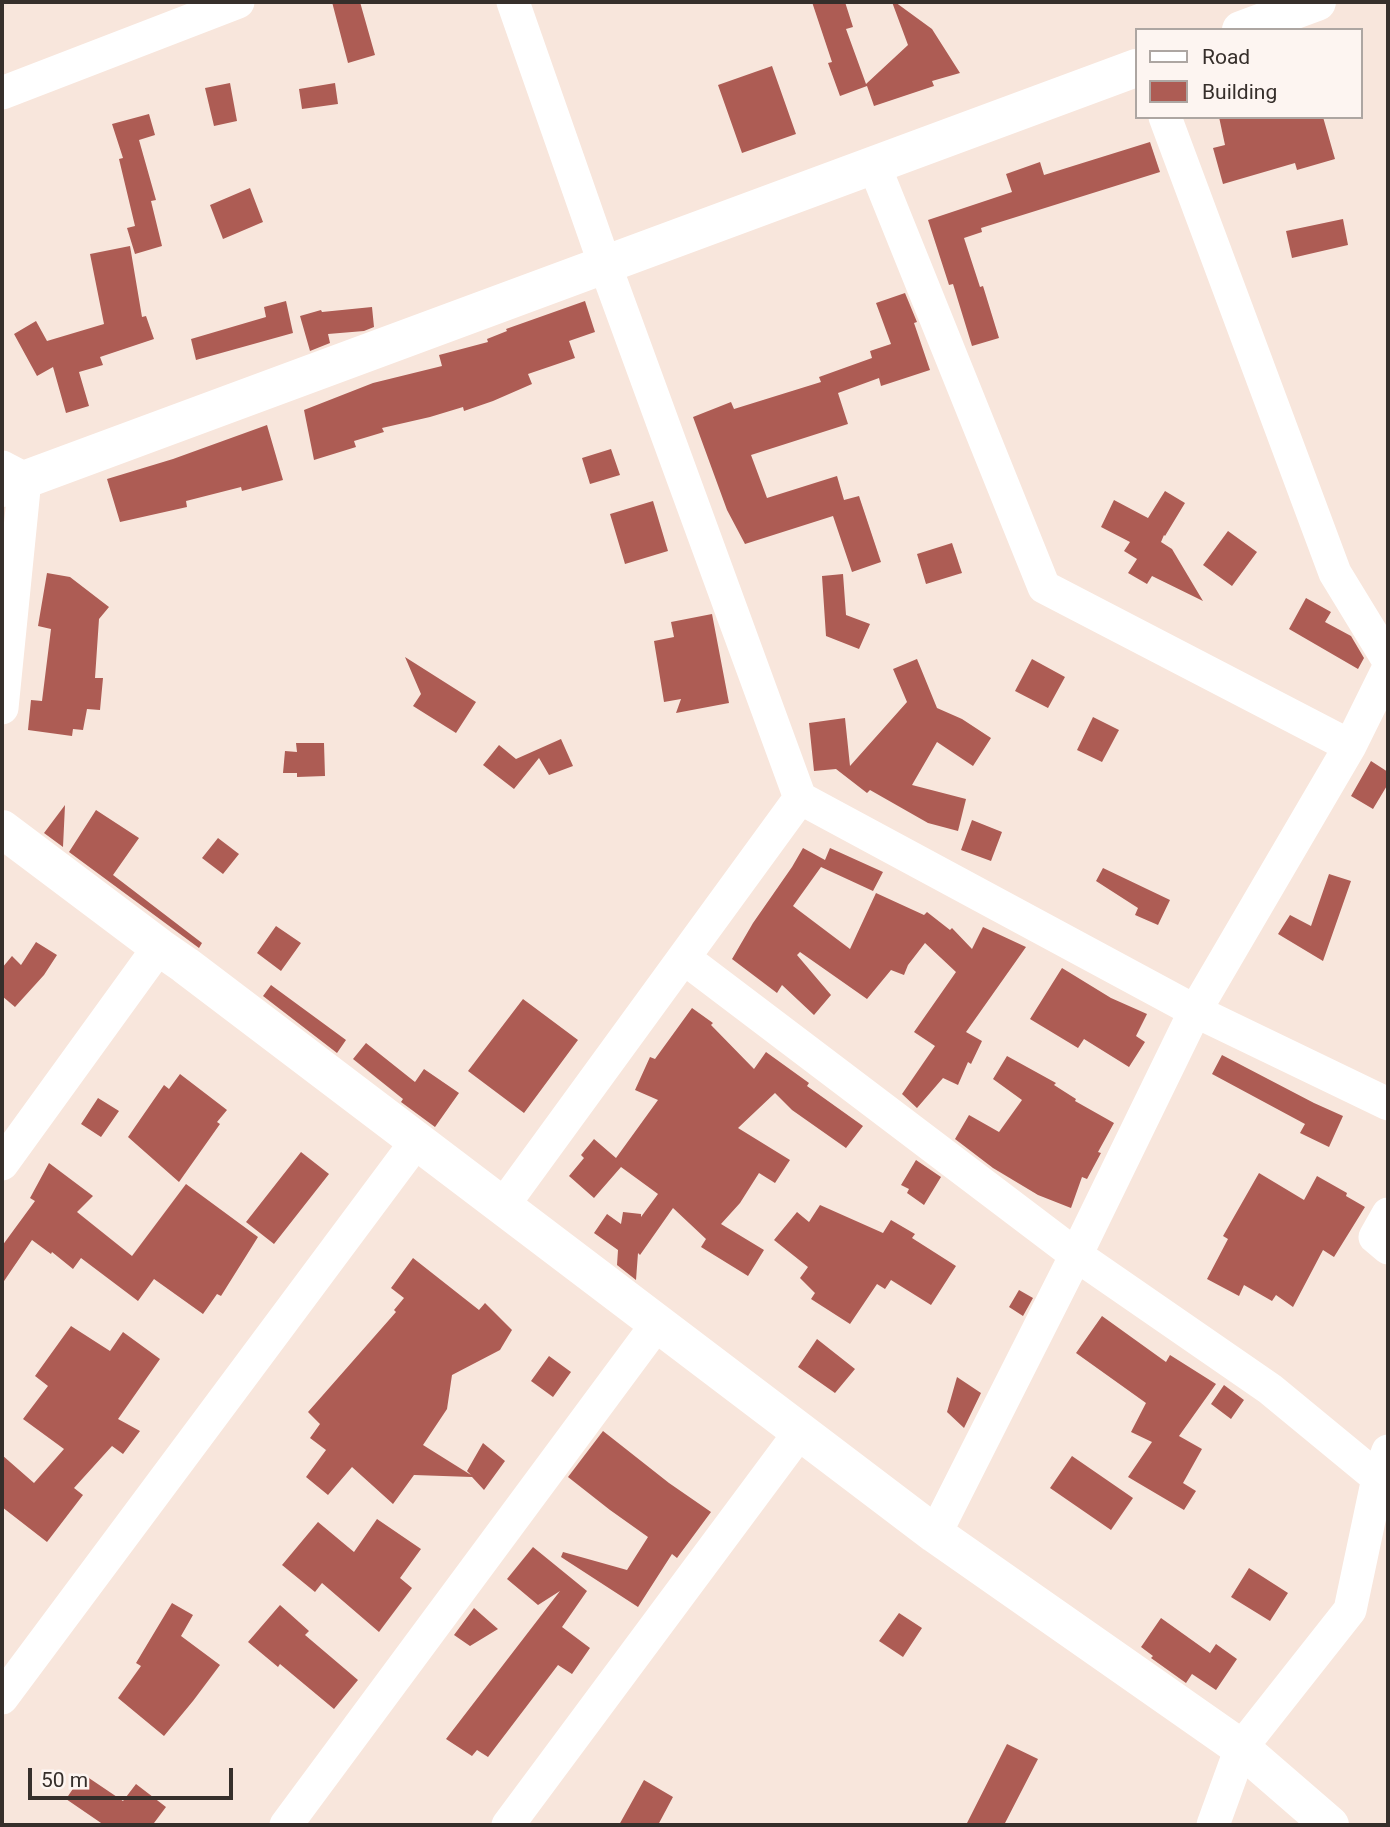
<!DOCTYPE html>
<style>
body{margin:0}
#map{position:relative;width:1390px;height:1827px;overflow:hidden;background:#f8e6dc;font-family:Roboto,sans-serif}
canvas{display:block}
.frame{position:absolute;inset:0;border:4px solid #362f2b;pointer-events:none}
.legend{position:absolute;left:1135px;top:28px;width:228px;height:91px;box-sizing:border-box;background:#fdf5f1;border:2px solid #ada6a2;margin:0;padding:9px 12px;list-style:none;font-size:21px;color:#362f2b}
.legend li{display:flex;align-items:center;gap:14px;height:35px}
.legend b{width:35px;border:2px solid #ada6a2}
.scale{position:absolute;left:28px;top:1768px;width:205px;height:32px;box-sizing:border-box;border:4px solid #362f2b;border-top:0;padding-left:9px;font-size:21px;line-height:24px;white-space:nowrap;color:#362f2b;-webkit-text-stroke:5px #fdf5f1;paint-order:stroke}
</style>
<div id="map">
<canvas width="1390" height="1827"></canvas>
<div class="frame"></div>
<ul class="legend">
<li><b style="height:9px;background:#fff"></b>Road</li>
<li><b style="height:19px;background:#ad5c54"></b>Building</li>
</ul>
<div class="scale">50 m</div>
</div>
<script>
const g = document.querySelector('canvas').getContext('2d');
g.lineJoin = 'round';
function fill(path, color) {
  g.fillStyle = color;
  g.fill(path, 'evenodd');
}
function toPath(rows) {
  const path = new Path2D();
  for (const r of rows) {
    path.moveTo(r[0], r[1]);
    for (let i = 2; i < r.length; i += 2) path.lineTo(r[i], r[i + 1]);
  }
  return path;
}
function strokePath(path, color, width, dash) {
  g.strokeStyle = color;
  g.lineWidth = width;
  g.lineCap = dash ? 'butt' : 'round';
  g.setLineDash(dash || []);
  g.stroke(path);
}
const building = toPath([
 [332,2,360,2,375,55,348,63],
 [812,2,845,2,853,27,846,29,866,84,908,45,892,2,895,2,932,29,960,73,932,81,934,86,874,106,867,86,840,96,828,63,832,62],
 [772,66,796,134,742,153,718,85],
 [230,83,237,121,214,126,205,88],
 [335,83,338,104,302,109,299,89],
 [149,114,155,135,139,140,156,200,151,201,162,246,135,254,127,228,135,226,119,159,123,158,112,124],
 [1219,117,1323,117,1335,159,1297,170,1295,163,1223,184,1213,148,1225,145],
 [1150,142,1160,172,981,228,982,232,964,238,980,287,983,286,999,338,972,346,953,284,949,285,928,220,1012,192,1006,174,1040,162,1044,175],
 [250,188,263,222,223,239,210,205],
 [1343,219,1348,245,1292,258,1286,231],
 [130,246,142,317,146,316,154,339,100,357,103,365,79,372,89,406,66,413,53,367,37,376,14,334,36,321,47,341,104,324,90,254],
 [905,293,917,322,914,323,930,370,881,386,879,378,838,393,848,424,751,455,767,498,837,476,844,500,859,496,881,562,852,572,833,516,745,544,727,510,693,417,731,402,734,409,821,382,819,377,872,358,870,351,891,344,876,303],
 [286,301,293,333,196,360,191,339,266,317,264,307],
 [585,301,595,332,569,341,575,358,528,374,532,384,493,401,464,411,463,407,430,417,382,428,384,432,354,441,356,447,314,460,304,410,373,383,442,366,439,355,488,342,487,339,507,331,506,329],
 [372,307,374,327,364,331,328,334,330,343,310,351,300,316,321,310,322,312],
 [267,425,283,480,242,491,241,487,186,501,187,507,120,522,107,479,173,459],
 [611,449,620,475,590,484,582,458],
 [1165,491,1185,503,1165,536,1164,535,1161,542,1172,549,1203,601,1152,576,1147,584,1128,573,1137,559,1124,551,1130,542,1101,527,1114,500,1148,518],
 [653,501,668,551,625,564,610,514],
 [1228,531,1257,552,1232,586,1203,565],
 [952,543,962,573,926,584,917,554],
 [47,573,70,577,109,607,99,619,95,678,103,678,100,710,87,709,83,730,73,729,72,736,28,730,31,700,42,701,51,629,38,626],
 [843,574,846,615,870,624,859,649,826,636,822,576],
 [1306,598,1331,612,1325,622,1351,636,1364,658,1358,669,1289,629],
 [712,614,729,703,676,713,681,699,664,702,654,641,674,637,671,622],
 [405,657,476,702,456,733,413,706,421,694],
 [917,659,937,708,962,719,991,738,973,766,937,742,912,785,966,799,958,831,928,823,870,790,867,793,836,769,814,771,809,723,845,718,850,766,907,702,893,669],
 [1032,659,1065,677,1048,708,1015,691],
 [1093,717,1119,730,1102,762,1077,750],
 [561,739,573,766,549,775,539,758,514,789,483,765,499,745,516,759],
 [296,743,324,743,325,776,297,777,297,773,283,773,285,751,297,752],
 [1371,761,1388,772,1388,784,1373,809,1351,796],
 [65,805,63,847,44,833],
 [96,810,139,838,113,875,202,943,199,948,69,852],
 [972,820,1002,832,991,861,961,850],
 [218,838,239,854,223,874,202,858],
 [803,848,825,860,830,848,883,872,873,891,821,867,793,906,850,949,876,893,924,915,927,912,950,930,952,928,972,949,983,927,1026,947,966,1032,982,1041,971,1064,968,1062,958,1085,943,1078,917,1108,902,1094,935,1046,914,1032,956,972,925,943,908,965,904,975,891,970,867,999,800,952,797,955,831,995,814,1015,782,985,777,993,732,959,753,923,792,867],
 [1103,868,1170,900,1158,925,1135,915,1138,908,1096,881],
 [1329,874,1351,881,1323,961,1278,934,1290,915,1311,926],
 [276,926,301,943,281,971,257,953],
 [36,942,57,955,44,975,15,1007,2,996,2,968,12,956,21,965],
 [1062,968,1111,998,1147,1014,1136,1036,1145,1042,1129,1067,1084,1039,1078,1048,1030,1019],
 [271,985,346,1040,337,1053,263,996],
 [523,999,578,1040,524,1113,468,1071],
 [692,1008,713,1023,711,1025,754,1069,766,1052,809,1083,807,1086,863,1126,846,1148,792,1110,775,1093,738,1128,790,1160,775,1183,759,1173,740,1203,721,1224,764,1250,748,1276,701,1247,706,1239,673,1208,640,1255,638,1253,636,1280,617,1265,618,1250,594,1233,607,1214,621,1224,623,1212,641,1214,641,1217,658,1194,621,1167,594,1198,569,1176,584,1158,581,1155,594,1139,616,1158,658,1100,635,1090,650,1057,655,1059],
 [366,1043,415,1082,424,1069,459,1093,435,1127,401,1102,403,1099,353,1059],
 [1222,1055,1314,1103,1343,1116,1329,1147,1300,1133,1305,1124,1212,1074],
 [1007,1056,1056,1083,1054,1085,1076,1099,1075,1101,1114,1123,1098,1152,1101,1153,1087,1179,1082,1177,1071,1208,1038,1195,993,1168,955,1139,969,1115,999,1132,1022,1100,993,1079],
 [180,1074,227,1110,217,1122,220,1124,179,1182,128,1137,164,1085,169,1089],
 [98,1098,119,1111,101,1137,81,1124],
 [301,1152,329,1174,274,1244,246,1222],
 [916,1160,941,1177,924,1205,907,1193,909,1189,901,1185],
 [49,1163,93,1196,77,1212,132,1256,186,1184,258,1237,221,1296,217,1294,203,1314,154,1279,138,1301,81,1258,73,1269,52,1252,51,1254,32,1240,2,1284,2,1246,35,1201,30,1198],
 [1259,1173,1304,1200,1317,1176,1347,1193,1346,1196,1365,1207,1334,1257,1323,1250,1293,1307,1276,1295,1272,1301,1244,1285,1239,1296,1207,1279,1228,1239,1223,1236],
 [820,1205,883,1233,891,1220,915,1234,912,1238,956,1266,931,1305,891,1280,885,1289,877,1284,850,1324,811,1299,815,1293,800,1278,808,1267,774,1240,797,1212,809,1222],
 [413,1258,479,1310,485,1303,512,1330,500,1350,452,1375,447,1409,423,1445,471,1475,467,1471,483,1443,505,1461,484,1490,472,1477,414,1475,393,1504,352,1467,328,1495,306,1477,326,1450,310,1438,320,1424,308,1412,396,1312,394,1310,404,1298,391,1288],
 [1019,1290,1033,1298,1023,1316,1009,1307],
 [1102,1316,1166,1362,1170,1355,1216,1384,1179,1436,1202,1449,1183,1483,1196,1491,1184,1510,1128,1477,1152,1442,1131,1432,1146,1403,1076,1353],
 [71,1326,110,1351,123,1332,160,1359,118,1419,140,1431,123,1454,112,1446,74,1488,83,1495,47,1542,2,1507,2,1455,34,1483,64,1449,23,1419,48,1386,35,1376],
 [817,1339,855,1369,835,1393,798,1367],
 [549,1356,571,1372,553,1397,531,1381],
 [957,1377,981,1393,964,1428,947,1412],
 [1224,1385,1244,1400,1231,1419,1211,1404],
 [603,1431,669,1483,711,1512,677,1558,672,1554,638,1607,561,1557,563,1552,627,1570,648,1537,610,1510,568,1477],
 [1072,1456,1133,1498,1111,1530,1050,1488],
 [377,1519,421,1549,400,1578,412,1588,379,1632,322,1583,315,1592,282,1565,318,1522,354,1552],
 [533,1547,587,1591,562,1627,590,1648,572,1674,558,1665,488,1757,477,1750,472,1756,446,1739,560,1591,538,1605,507,1579],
 [1249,1568,1288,1593,1270,1621,1231,1597],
 [172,1603,193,1615,181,1636,220,1665,193,1701,164,1736,118,1698,141,1666,136,1663],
 [280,1605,309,1631,305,1635,358,1680,334,1709,280,1664,278,1667,248,1642],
 [474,1608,498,1629,470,1646,454,1635],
 [899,1613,922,1628,903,1657,879,1641],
 [1161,1618,1210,1653,1216,1644,1237,1659,1216,1690,1192,1674,1186,1683,1151,1658,1153,1656,1141,1647],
 [1007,1744,1038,1759,1004,1825,966,1825],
 [83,1774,123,1801,136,1784,166,1807,154,1823,158,1825,104,1825,66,1799],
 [644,1780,673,1797,658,1825,619,1825]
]);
const minor = toPath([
 [513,2,605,265,800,798],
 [2,93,238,2],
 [1165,117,1335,573,1388,660],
 [874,165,1044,587,1350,746],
 [2,467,25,479,2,708],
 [684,958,1076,1255,1270,1389,1378,1478],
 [2,1164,159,947],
 [502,1207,800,798,1195,1011,1388,1104],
 [1388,1214,1375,1237,1388,1248],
 [935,1534,1076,1255,1195,1011,1350,746,1388,669],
 [2,1698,416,1142],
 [286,1825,657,1324],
 [508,1825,800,1432],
 [1213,1825,1241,1748,1350,1610,1378,1478,1388,1451]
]);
const tertiary = toPath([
 [2,829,159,947,185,965,935,1534,1241,1748,1330,1825]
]);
const trunk = toPath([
 [1241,30,1317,2],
 [2,488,1136,68]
]);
fill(building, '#ad5c54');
strokePath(minor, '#fff', 33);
strokePath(tertiary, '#fff', 38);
strokePath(trunk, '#fff', 38);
</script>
